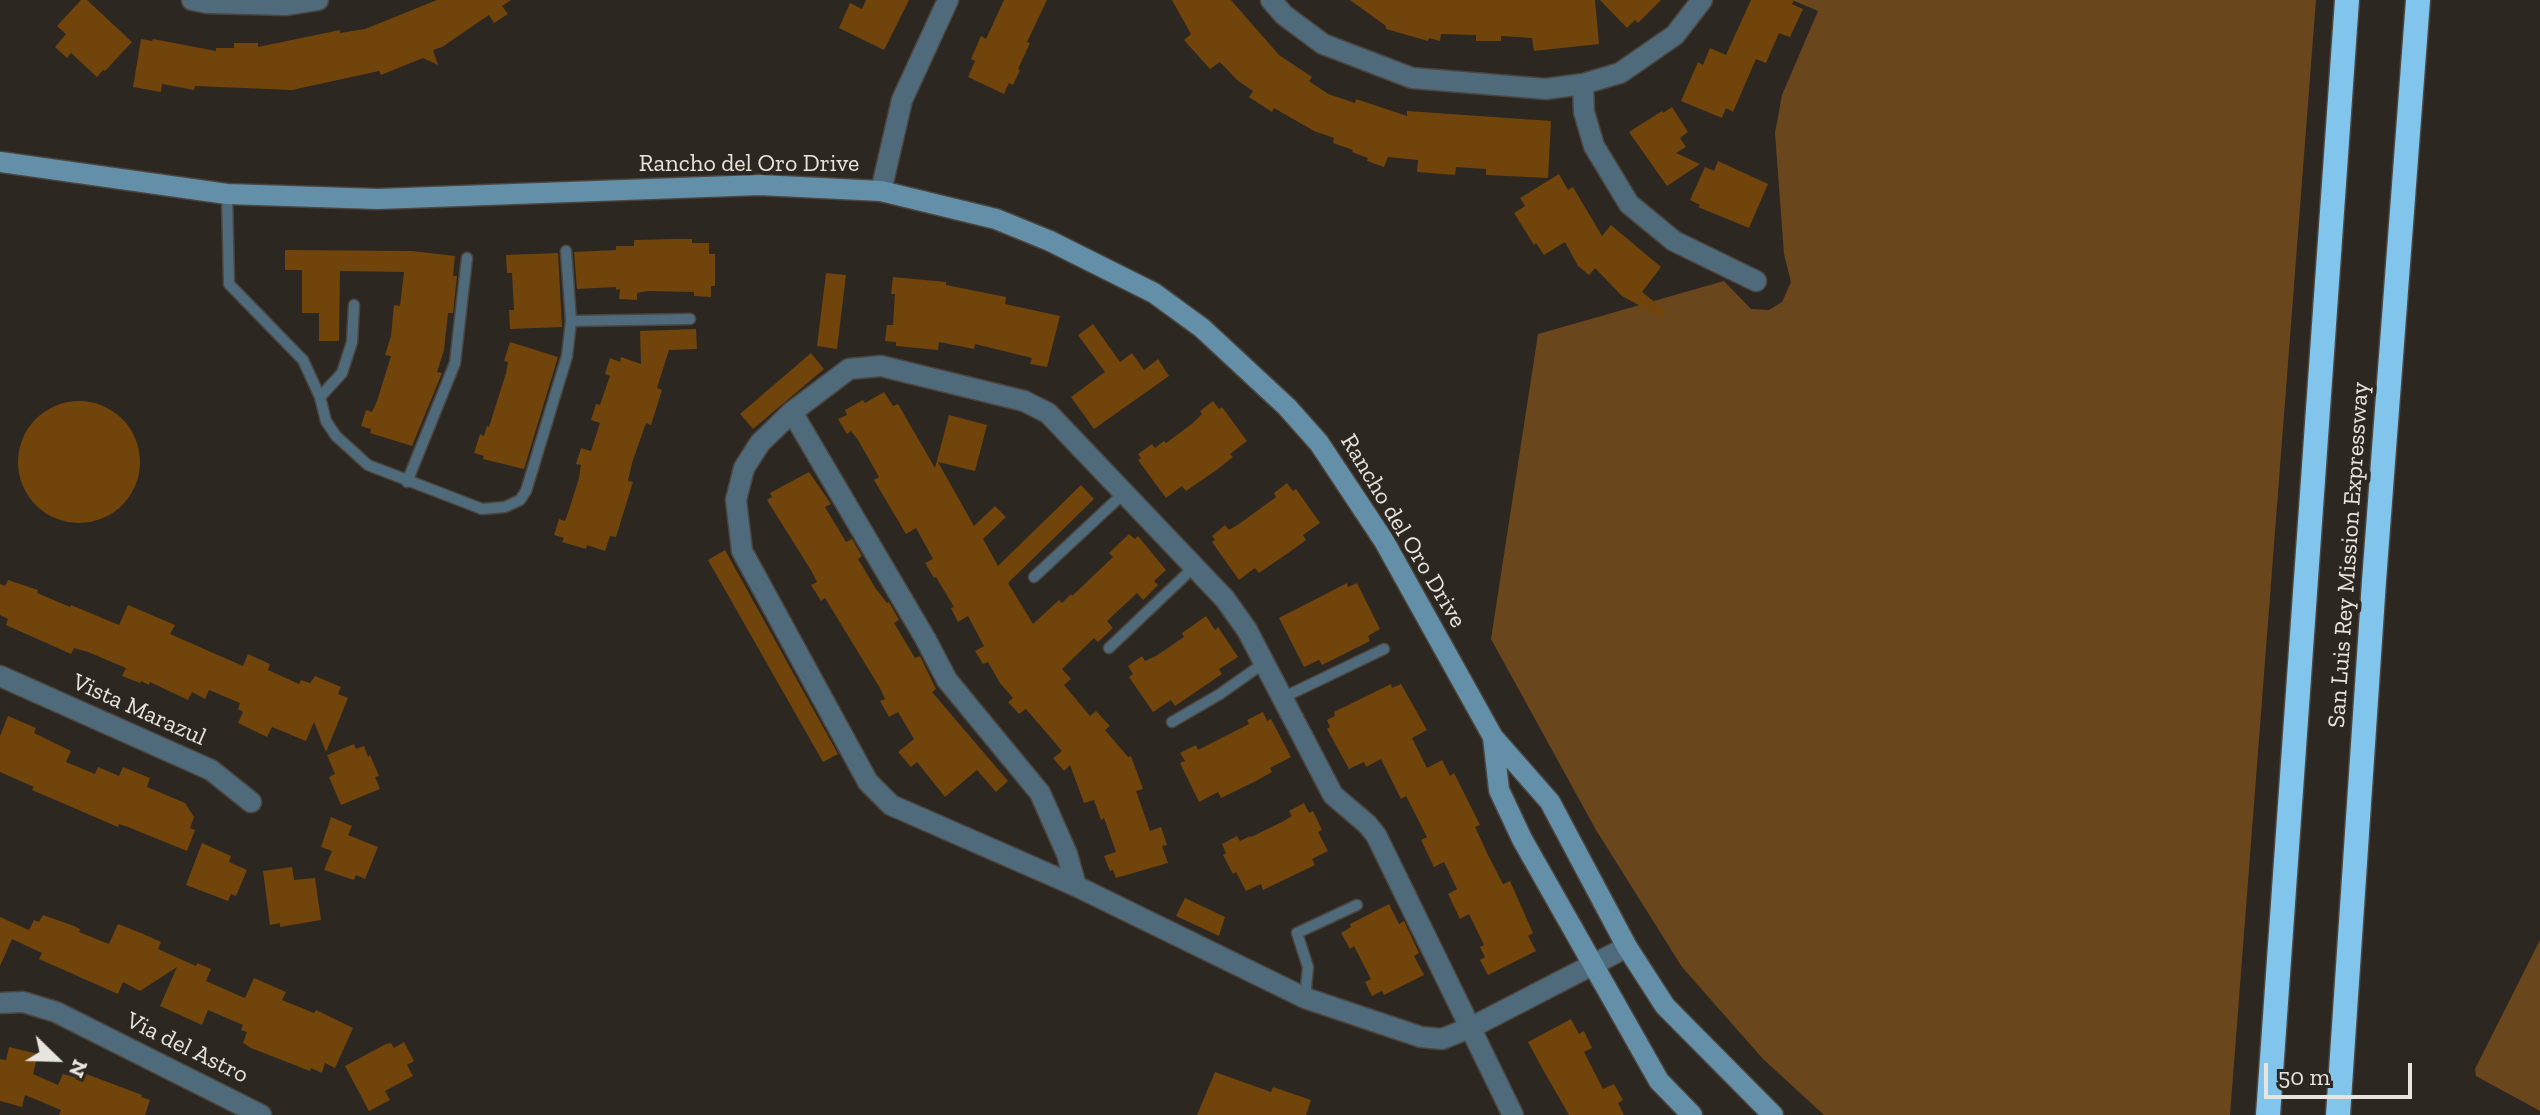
<!DOCTYPE html>
<style>
body{margin:0}
#map{position:relative;width:2540px;height:1115px;overflow:hidden;background:#2d2721;font-family:"Zilla Slab",serif}
canvas{display:block}
.north{position:absolute;left:16px;top:1019px;width:80px;height:80px;-webkit-text-stroke:6px #2d2721;paint-order:stroke;rotate:113deg;font-size:22px;font-weight:700;line-height:32px;text-align:center;color:#e8e4df}
.north::after{content:'';display:block;margin:auto;width:28px;height:36px;background:#e8e4df;clip-path:polygon(50% 0,100% 100%,50% 72%,0 100%)}
.scale{position:absolute;left:2264px;top:1063px;width:148px;height:36px;box-sizing:border-box;border:4px solid #e8e4df;border-top:0;padding-left:10px;font-size:24px;line-height:28px;white-space:nowrap;color:#e8e4df;-webkit-text-stroke:6px #2d2721;paint-order:stroke}
</style>
<div id="map">
<canvas width="2540" height="1115"></canvas>
<div class="north">N</div>
<div class="scale">50 m</div>
</div>
<script>
const g = document.querySelector('canvas').getContext('2d');
g.lineJoin = 'round';
function fill(path, color) {
  g.fillStyle = color;
  g.fill(path, 'evenodd');
}
function toPath(rows) {
  const path = new Path2D();
  for (const r of rows) {
    if (r.length === 3) {
      path.moveTo(r[0] + r[2], r[1]);
      path.arc(r[0], r[1], r[2], 0, 2 * Math.PI);
      continue;
    }
    path.moveTo(r[0], r[1]);
    for (let i = 2; i < r.length; i += 2) path.lineTo(r[i], r[i + 1]);
  }
  return path;
}
function strokePath(path, color, width, dash) {
  g.strokeStyle = color;
  g.lineWidth = width;
  g.lineCap = dash ? 'butt' : 'round';
  g.setLineDash(dash || []);
  g.stroke(path);
}
function write(font, color, halo, rows, align = 'center') {
  g.font = font + ' "Zilla Slab",serif';
  g.lineWidth = 8;
  g.setLineDash([]);
  g.textBaseline = 'middle';
  g.strokeStyle = halo;
  g.fillStyle = color;
  for (const [text, x, y, turn = 0] of rows) {
    g.save();
    g.translate(x, y);
    g.rotate((+turn || 0) * Math.PI / 180);
    g.textAlign = isNaN(turn) ? turn : align;
    if (halo) g.strokeText(text, 0, 0);
    g.fillText(text, 0, 0);
    g.restore();
  }
}
const green = toPath([
 [1792,0,2316,0,2230,1115,1824,1115,1763,1059,1682,967,1596,830,1491,639,1538,334,1724,281,1751,309,1769,310,1782,302,1791,282,1784,254,1775,133,1782,95,1818,11],
 [2540,940,2540,1111,2476,1076,2475,1069]
]);
const building = toPath([
 [81,0,87,0,132,42,105,71,103,70,97,77,71,53,67,58,55,47,66,34,57,26],
 [437,0,511,0,502,6,508,14,494,23,489,15,442,47,433,50,438,65,423,58,381,75,379,71,292,90,195,86,194,90,162,84,161,92,133,87,141,39,152,41,153,39,216,51,216,48,234,48,234,43,258,43,258,47,340,30,340,33,365,29],
 [866,0,909,0,884,50,839,28,850,3,862,9],
 [1004,0,1047,0,1027,42,1030,43,1018,69,1020,70,1013,85,1009,83,1004,94,968,77,975,61,971,59,981,36,986,39],
 [1172,0,1231,0,1279,55,1312,77,1309,81,1328,94,1355,103,1356,99,1407,116,1407,111,1551,121,1548,178,1486,175,1486,169,1456,167,1455,175,1417,172,1418,160,1388,157,1384,167,1367,161,1368,158,1352,152,1353,150,1333,143,1334,138,1314,131,1274,108,1272,112,1249,97,1253,91,1237,80,1220,62,1210,69,1184,40,1191,34],
 [1350,0,1595,0,1599,44,1534,51,1532,38,1501,36,1501,41,1476,41,1476,35,1441,34,1440,41,1429,38,1428,41,1386,29,1386,26],
 [1600,0,1661,0,1638,23,1635,20,1627,28],
 [1751,0,1794,0,1792,4,1803,9,1790,37,1779,33,1766,63,1756,59,1733,112,1726,108,1722,118,1681,101,1698,62,1703,65,1710,48,1726,55],
 [1672,107,1688,132,1680,138,1686,147,1676,153,1700,164,1667,186,1629,132,1662,111,1663,113],
 [1718,161,1768,184,1749,228,1698,207,1700,205,1690,200,1705,167,1714,171],
 [1559,174,1568,190,1573,187,1602,236,1611,225,1661,267,1642,292,1666,311,1662,318,1622,296,1595,268,1589,275,1578,266,1565,242,1544,255,1536,243,1534,245,1514,213,1525,206,1520,198],
 [674,239,692,239,692,243,709,243,709,254,715,254,715,286,711,286,711,297,694,296,694,292,648,291,637,293,637,300,619,299,620,289,616,290,616,287,577,289,574,252,616,250,616,246,634,246,634,240],
 [285,250,412,251,455,256,453,276,457,276,453,313,448,313,444,350,437,372,442,373,412,446,370,433,371,429,361,426,366,410,372,412,377,401,391,356,385,355,391,336,394,305,400,306,404,272,340,271,339,341,319,341,319,313,302,313,302,270,285,270],
 [558,253,562,327,510,329,509,310,514,310,512,273,507,273,506,255],
 [826,273,846,275,837,349,817,346],
 [893,277,946,282,946,285,1006,297,1005,304,1060,316,1047,367,1030,364,1032,358,975,344,974,349,939,342,938,350,896,346,896,342,885,341,887,325,893,325,895,294,891,294],
 [1093,324,1120,362,1132,353,1144,370,1158,359,1169,376,1094,429,1071,397,1105,372,1078,335],
 [696,329,697,349,669,350,657,388,662,390,651,425,646,423,632,463,628,481,633,482,616,537,610,536,605,551,587,545,586,549,562,542,564,538,554,535,559,519,565,521,569,510,579,478,581,465,576,464,581,448,591,451,600,423,591,420,596,404,600,405,610,376,605,374,610,358,620,362,621,357,641,364,640,331],
 [510,342,558,357,524,469,483,459,484,456,474,453,480,434,484,436,487,426,489,427,506,373,508,362,504,361],
 [811,353,824,369,753,429,740,414],
 [884,392,893,406,898,404,935,468,949,415,987,425,975,471,938,462,974,526,995,506,1006,517,983,539,998,566,1081,485,1094,499,1008,583,1033,624,1059,600,1062,603,1071,594,1072,596,1113,557,1109,553,1129,534,1135,539,1138,536,1166,570,1154,581,1158,585,1143,600,1137,593,1107,621,1113,628,1098,642,1094,638,1062,669,1071,679,1064,685,1090,716,1096,711,1110,726,1105,730,1128,757,1131,756,1143,789,1136,791,1150,831,1161,827,1167,845,1162,846,1168,863,1116,878,1113,870,1110,871,1104,856,1116,852,1104,818,1101,820,1094,800,1084,803,1070,765,1064,771,1053,758,1062,751,1026,709,1019,714,1008,702,1013,698,1000,683,988,662,983,664,975,651,984,646,968,616,958,622,951,608,954,607,936,577,934,578,925,563,933,559,916,528,906,534,874,480,879,477,858,440,851,431,847,434,838,419,847,415,845,410,863,400,865,403],
 [79,462,61],
 [1213,401,1219,409,1222,407,1247,441,1230,454,1233,457,1218,469,1186,491,1182,486,1166,498,1138,460,1141,458,1138,454,1152,444,1155,448,1164,441,1166,443,1193,423,1202,414,1200,411],
 [809,472,831,504,825,507,846,542,852,539,862,556,858,559,876,589,887,603,889,602,899,620,894,623,915,658,920,656,936,689,932,692,1008,781,996,792,977,770,945,797,917,762,911,767,898,752,914,739,898,712,889,717,880,701,885,699,880,688,825,598,821,601,811,585,817,582,812,572,767,500,772,497,770,493],
 [1287,483,1293,491,1296,489,1320,523,1303,535,1306,540,1291,551,1259,573,1255,568,1239,580,1212,542,1215,540,1212,536,1225,525,1229,530,1239,524,1276,497,1274,493],
 [725,550,838,754,823,762,708,560],
 [8,580,38,590,37,593,70,607,71,605,119,625,128,605,175,625,170,634,243,666,248,654,270,664,268,670,299,684,301,680,310,683,315,676,341,687,338,694,348,698,326,752,314,722,306,741,272,727,267,737,238,723,243,712,238,709,240,703,209,690,205,699,192,692,188,700,150,682,149,685,141,681,140,683,122,676,126,668,88,652,74,648,71,654,6,625,8,619,0,615,0,584,5,586],
 [1347,583,1348,587,1357,583,1380,629,1368,636,1370,641,1322,665,1319,660,1304,667,1279,618],
 [1206,616,1215,630,1218,627,1238,657,1219,669,1222,674,1175,706,1171,700,1153,712,1129,677,1133,674,1128,666,1142,656,1145,661,1156,656,1184,637,1182,633],
 [1391,684,1392,688,1401,684,1427,730,1412,738,1427,768,1442,760,1450,776,1454,773,1480,825,1475,827,1488,855,1503,884,1510,881,1533,933,1528,936,1536,951,1488,975,1480,960,1485,957,1480,947,1484,945,1469,914,1460,919,1448,894,1457,889,1444,862,1434,867,1421,840,1427,837,1406,796,1401,799,1381,759,1366,767,1364,762,1349,769,1327,729,1330,727,1327,720,1335,716,1334,712],
 [1263,712,1267,721,1271,719,1291,757,1270,768,1272,772,1256,781,1221,798,1218,792,1199,802,1180,763,1185,761,1180,753,1196,745,1198,750,1249,724,1247,720],
 [8,716,36,728,34,733,71,751,66,762,95,774,98,767,119,776,123,767,150,778,147,787,185,803,194,817,190,828,195,830,187,851,128,827,119,824,118,827,32,790,34,787,0,772,0,736],
 [354,744,356,749,364,746,368,757,370,755,379,776,375,777,380,789,341,805,329,777,335,774,327,755],
 [1304,803,1309,813,1313,811,1322,830,1318,832,1328,851,1312,859,1315,865,1263,890,1261,884,1246,891,1236,872,1233,874,1223,855,1226,853,1222,844,1237,836,1240,841,1250,836,1251,837,1282,822,1292,816,1289,811],
 [331,817,352,826,348,835,378,847,365,879,356,875,354,880,324,870,332,851,321,847],
 [202,843,231,856,229,862,247,870,236,896,231,894,228,901,186,885],
 [292,867,294,880,315,878,321,920,280,927,280,923,270,925,263,871],
 [1185,898,1225,917,1219,936,1176,916],
 [1389,904,1399,924,1404,921,1412,938,1419,953,1414,956,1424,975,1384,995,1382,991,1372,996,1365,982,1371,979,1354,946,1350,949,1341,933,1351,927,1350,924],
 [43,915,74,926,80,929,79,932,109,944,118,924,141,933,161,942,158,949,196,966,197,963,211,969,206,981,240,996,245,998,254,978,286,992,282,1000,314,1013,316,1010,353,1028,335,1068,325,1063,322,1073,311,1068,310,1071,251,1048,243,1043,247,1032,241,1030,243,1025,208,1010,202,1025,160,1006,177,967,140,991,123,982,118,994,39,959,42,953,12,939,0,966,0,917,29,930,34,920,39,922],
 [1571,1019,1579,1034,1584,1031,1592,1048,1584,1052,1603,1089,1614,1084,1623,1100,1618,1103,1624,1115,1569,1115,1542,1068,1528,1042],
 [404,1042,414,1061,407,1065,413,1076,385,1091,390,1100,369,1111,345,1066,386,1044,391,1043,394,1048],
 [9,1047,38,1054,33,1074,58,1085,63,1074,78,1078,81,1072,142,1095,141,1097,150,1100,145,1115,59,1115,61,1110,25,1095,22,1107,0,1101,0,1059,6,1060],
 [1215,1072,1271,1092,1273,1087,1311,1100,1306,1115,1197,1115]
]);
const lane = toPath([
 [227,194,229,284,303,360,320,397,326,421,336,436,368,465,482,509,505,507,520,500,526,491,567,356,571,321,566,251],
 [571,321,690,319],
 [320,397,342,373,352,342,354,305],
 [407,482,455,363,467,258],
 [1034,577,1124,493],
 [1109,648,1194,567],
 [1282,698,1384,649],
 [1172,722,1220,694,1264,663],
 [1305,998,1308,967,1297,933,1357,905]
]);
const street = toPath([
 [192,0,207,3,287,5,318,0],
 [1271,0,1284,15,1323,44,1412,78,1546,89,1583,84,1620,73,1675,35,1702,0],
 [1583,84,1584,112,1594,146,1629,204,1674,241,1756,281],
 [881,191,902,100,948,0],
 [792,412,925,638,947,680,1040,793,1067,854,1076,886,1305,998,1421,1037,1442,1039,1472,1027,1627,947],
 [0,676,211,770,251,802],
 [1076,886,891,805,868,782,742,551,736,500,744,468,760,443,792,412,849,369,881,366,1024,401,1048,413,1225,599,1247,630,1333,795,1367,824,1376,835,1513,1115],
 [0,1003,23,1002,56,1012,261,1115]
]);
const secondary = toPath([
 [0,162,227,194,378,199,760,185,881,191,996,219,1050,241,1154,293,1202,328,1287,407,1319,443,1384,541,1493,737,1550,802,1627,947,1665,1006,1773,1115],
 [1493,737,1499,790,1522,839,1659,1081,1692,1115]
]);
const highway = toPath([
 [2268,1115,2347,0],
 [2338,1115,2374,581,2418,0]
]);
const streetNames = [
 ["Rancho del Oro Drive",749,164],
 ["Rancho del Oro Drive",1403,531,59],
 ["San Luis Rey Mission Expressway",2349,555,-86],
 ["Vista Marazul",139,710,24],
 ["Via del Astro",187,1048,26]
];
fill(green, '#6a461d');
fill(building, '#70440b');
strokePath(lane, '#4b453f', 13);
strokePath(street, '#4b453f', 23);
strokePath(secondary, '#4b453f', 23);
strokePath(highway, '#4b453f', 27);
strokePath(lane, '#4f6a7a', 10);
strokePath(street, '#4f6a7a', 20);
strokePath(secondary, '#648fa8', 20);
strokePath(highway, '#81c5ed', 24);
write('24px', '#e8e4df', '#2d2721', streetNames);
</script>
